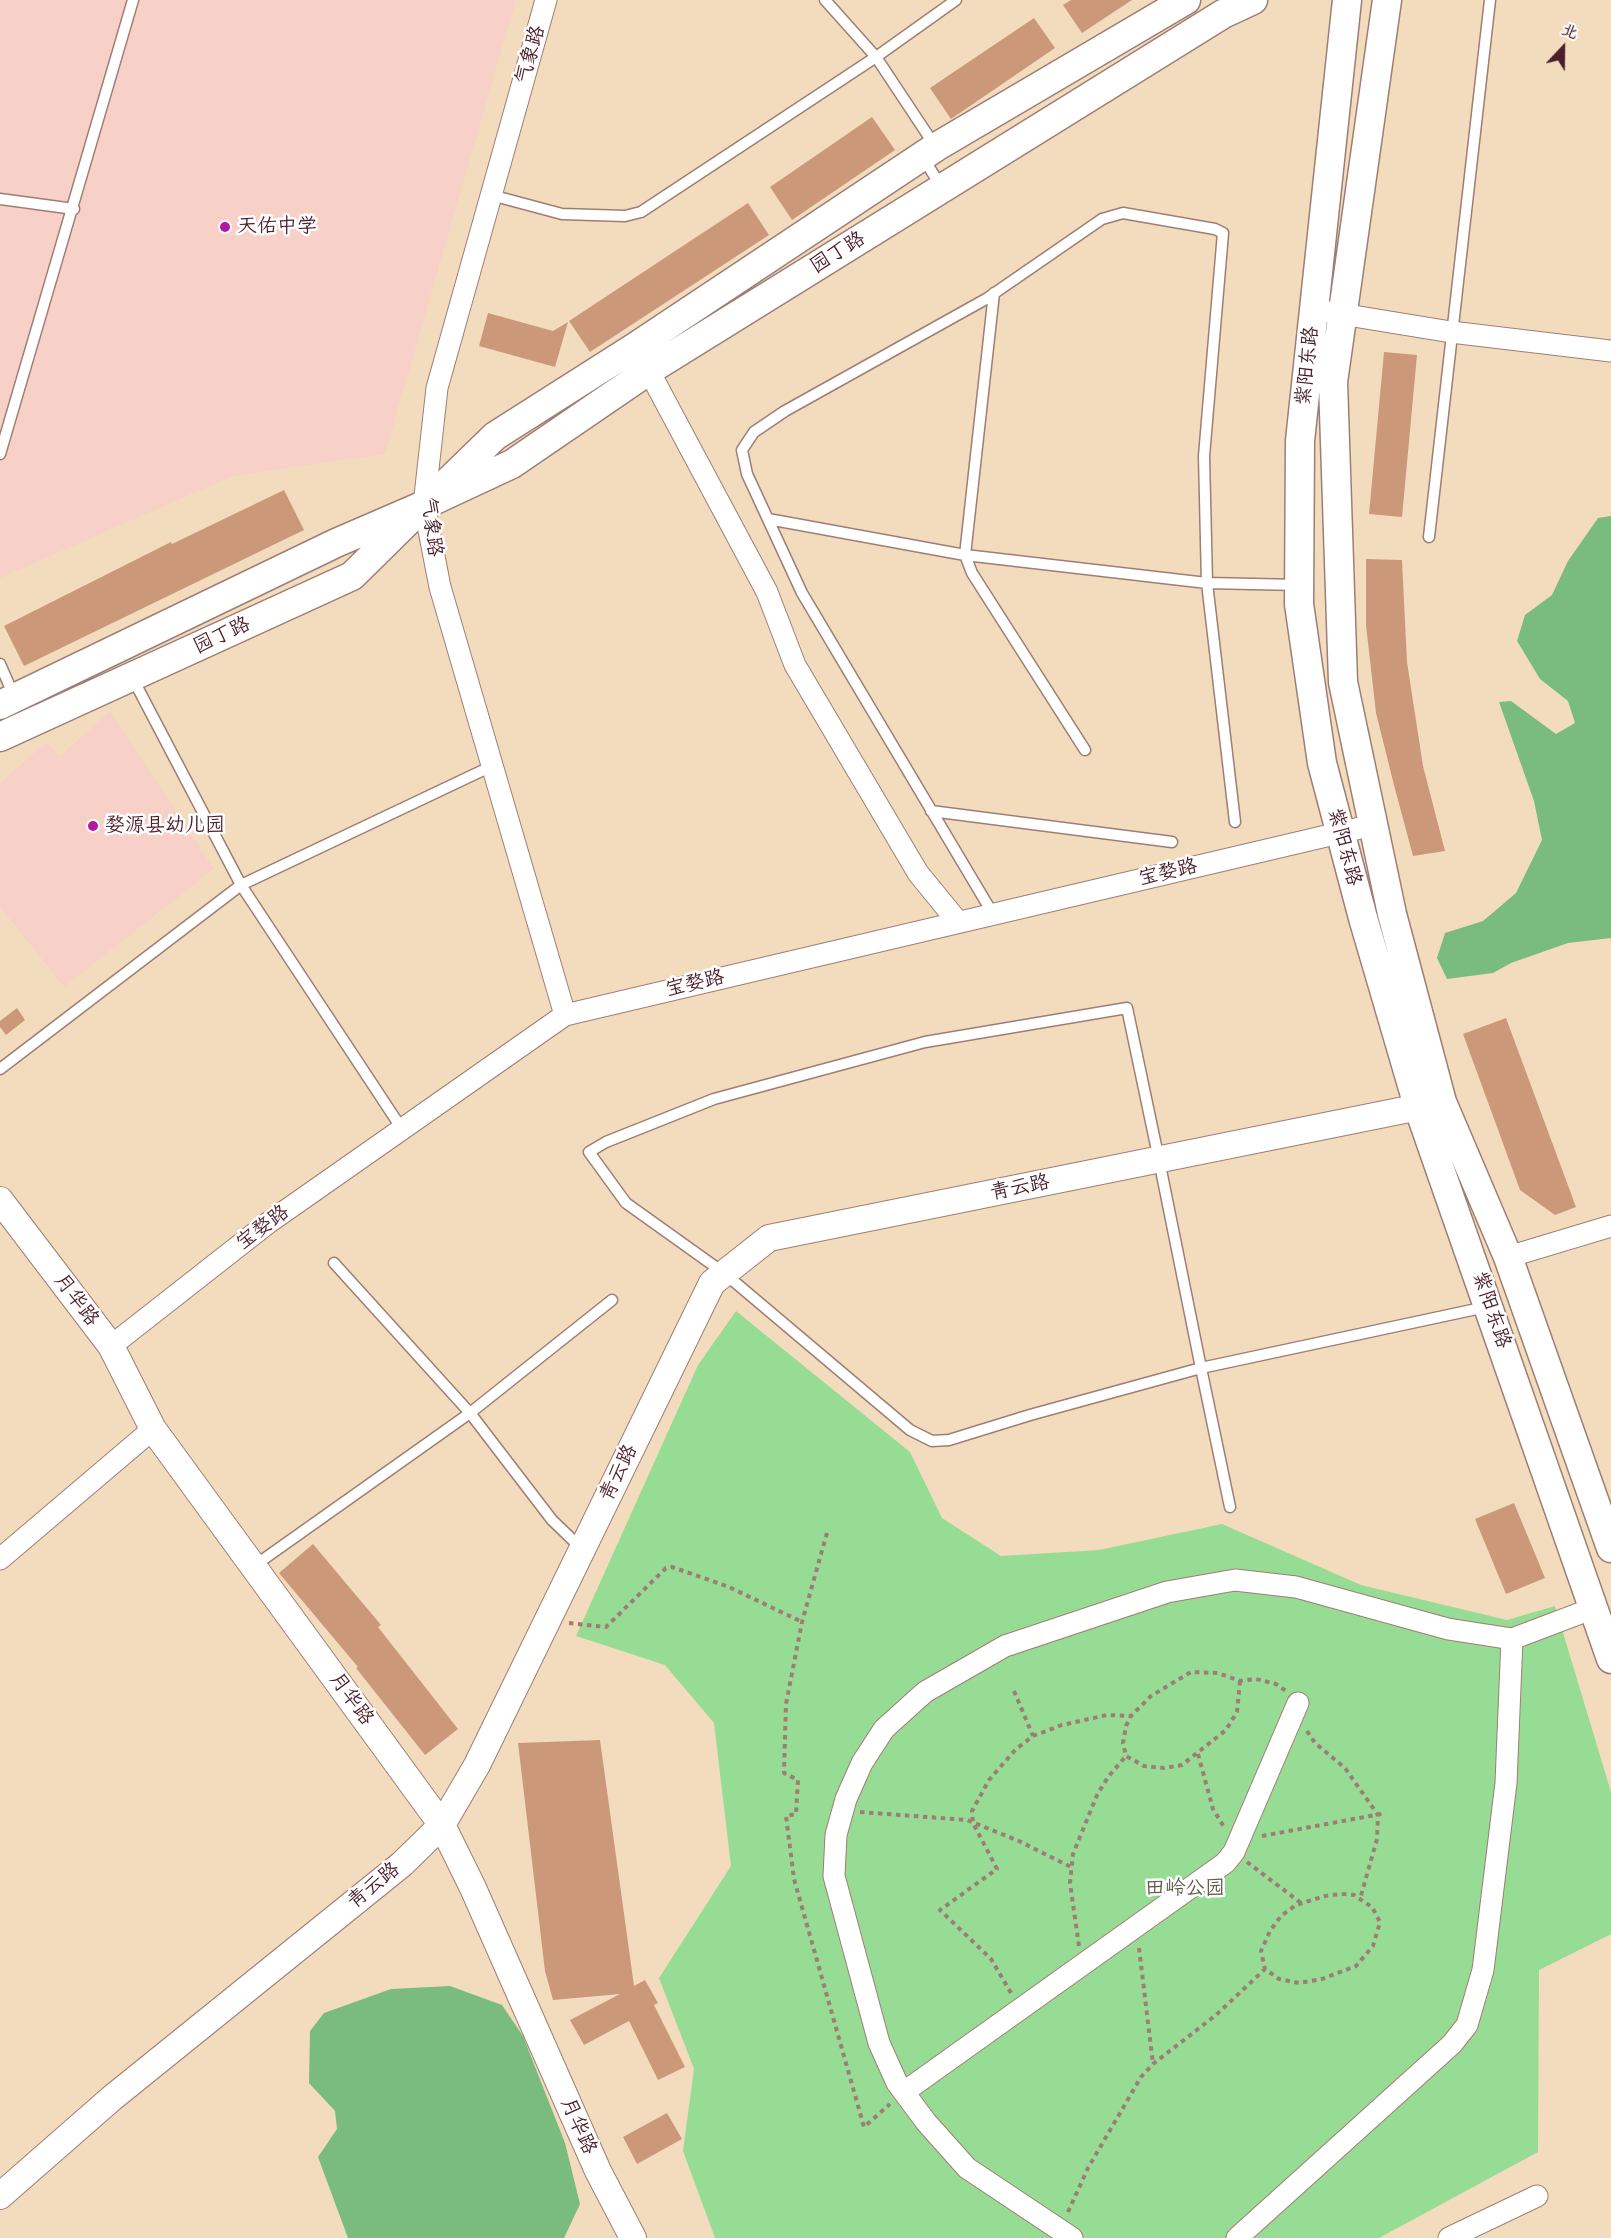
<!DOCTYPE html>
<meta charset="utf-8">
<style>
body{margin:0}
#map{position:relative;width:1611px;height:2238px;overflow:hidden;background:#f3dcbd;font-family:Sriracha,"LXGW WenKai TC",sans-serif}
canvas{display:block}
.north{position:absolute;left:1533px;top:18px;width:60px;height:60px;-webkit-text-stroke:4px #fff;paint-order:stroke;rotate:22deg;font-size:16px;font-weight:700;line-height:24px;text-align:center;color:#4a1f2b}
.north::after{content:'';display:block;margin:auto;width:21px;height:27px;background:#4a1f2b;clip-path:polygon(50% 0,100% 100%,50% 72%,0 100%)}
</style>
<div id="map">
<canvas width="1611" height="2238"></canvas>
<div class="north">北</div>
</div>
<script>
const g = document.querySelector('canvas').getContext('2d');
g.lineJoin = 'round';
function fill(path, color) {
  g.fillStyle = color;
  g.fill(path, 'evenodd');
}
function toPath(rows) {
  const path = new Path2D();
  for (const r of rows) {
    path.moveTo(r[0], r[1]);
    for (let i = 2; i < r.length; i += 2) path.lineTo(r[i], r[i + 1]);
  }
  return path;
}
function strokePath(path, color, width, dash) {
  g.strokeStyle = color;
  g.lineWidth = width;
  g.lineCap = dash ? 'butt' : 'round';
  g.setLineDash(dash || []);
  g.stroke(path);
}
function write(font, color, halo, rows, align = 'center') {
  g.font = font + ' Sriracha,"LXGW WenKai TC",sans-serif';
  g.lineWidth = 5;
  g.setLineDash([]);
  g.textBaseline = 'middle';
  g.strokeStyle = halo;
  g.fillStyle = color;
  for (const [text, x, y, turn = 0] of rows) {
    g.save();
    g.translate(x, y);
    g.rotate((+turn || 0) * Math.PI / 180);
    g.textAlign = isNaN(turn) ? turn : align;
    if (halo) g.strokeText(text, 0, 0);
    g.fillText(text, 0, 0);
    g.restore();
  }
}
const built = toPath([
 [0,0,516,0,385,454,233,476,0,578],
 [110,711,214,869,64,987,0,907,0,783,46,742,59,757]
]);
const green = toPath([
 [736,1311,910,1452,942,1518,1001,1556,1099,1550,1222,1524,1361,1585,1507,1620,1555,1606,1611,1792,1611,1934,1539,1970,1538,2152,1379,2238,715,2238,683,2151,694,2069,659,1978,731,1866,714,1723,665,1665,576,1636,698,1365]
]);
const forest = toPath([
 [1611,516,1611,938,1568,943,1511,963,1493,973,1447,979,1437,958,1445,933,1483,921,1516,893,1542,840,1534,801,1499,702,1511,701,1556,734,1575,723,1568,701,1540,679,1517,641,1525,615,1552,595,1568,561,1598,518],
 [450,1986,502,2005,523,2036,565,2143,580,2204,564,2238,348,2238,318,2157,337,2129,335,2111,309,2083,310,2031,324,2013,391,1989]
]);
const building = toPath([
 [1071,0,1132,0,1082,33,1063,5],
 [1034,18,1055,48,951,119,930,88],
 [872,117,895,150,792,220,770,187],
 [748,203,769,235,590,352,569,321],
 [488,313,553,331,568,322,555,367,479,346],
 [1384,352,1417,355,1402,517,1369,514],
 [284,490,304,530,24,666,4,626,171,542,172,544],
 [1366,559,1402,560,1407,662,1423,766,1445,851,1413,856,1395,789,1376,713,1366,625],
 [17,1008,25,1020,6,1035,0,1027,0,1021],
 [1506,1018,1576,1207,1555,1215,1520,1190,1463,1034],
 [1514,1503,1545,1578,1506,1594,1475,1519],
 [313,1544,381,1625,378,1627,458,1729,425,1755,356,1668,358,1667,279,1573],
 [600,1740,634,1986,645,1980,658,2003,654,2005,685,2067,658,2080,629,2021,584,2045,570,2020,620,1994,553,2000,545,1971,518,1743],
 [667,2113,682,2139,637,2164,623,2137]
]);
const path = toPath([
 [827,1533,802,1622,786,1704,784,1773,798,1780,796,1814,786,1816,794,1879,864,2127,890,2104],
 [569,1623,606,1627,666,1568,672,1567,729,1587,802,1622],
 [1240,1681,1237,1712,1226,1730,1182,1765,1164,1768,1144,1766,1126,1756,1123,1743,1126,1726,1131,1716,1151,1696,1191,1672,1218,1673,1240,1681,1256,1679,1276,1684,1286,1691],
 [1014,1691,1033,1736],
 [1307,1731,1315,1743,1345,1768,1378,1815,1377,1839,1360,1899],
 [1198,1754,1213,1809,1224,1827],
 [860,1812,967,1820,1019,1841,1071,1867],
 [1262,1836,1386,1813],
 [1247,1862,1301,1903],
 [1342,1894,1354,1895,1372,1907,1380,1922,1373,1946,1356,1966,1322,1979,1299,1983,1279,1979,1265,1969,1261,1951,1270,1931,1281,1916,1296,1905,1325,1896,1342,1894],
 [1079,1946,1070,1883,1073,1854,1097,1795,1108,1777,1126,1756],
 [1139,1948,1153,2064],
 [1011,1993,991,1959,940,1910,997,1869,973,1823,972,1811,989,1780,1016,1749,1033,1736,1062,1725,1107,1715,1131,1716],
 [1068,2212,1088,2168,1141,2077,1153,2064,1216,2015,1265,1969]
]);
const service = toPath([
 [825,0,876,57,935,146],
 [922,156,942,188],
 [491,195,562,214,625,216,641,212,876,57,956,0],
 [0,199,74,209],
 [994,293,965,555,972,573,1085,750],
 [0,454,133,0],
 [768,519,965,555,1207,583,1299,585],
 [1429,537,1490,0],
 [0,664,14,696],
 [132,677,241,885,402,1129],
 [931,811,1172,842],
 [993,914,802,593,747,474,742,450,754,432,785,411,986,299,1102,219,1123,213,1215,229,1223,233,1204,456,1207,583,1235,822],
 [0,1069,241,885,492,766],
 [334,1263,470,1413,552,1520,581,1548],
 [1230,1507,1201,1368,1159,1160,1127,1008,925,1042,714,1099,606,1142,589,1152,626,1203,724,1273,910,1430,932,1441,949,1440,1030,1415,1201,1368,1486,1307],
 [254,1566,470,1413,612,1300]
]);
const minor = toPath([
 [546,0,437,388,424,505,440,587,565,1015],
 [1329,312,1451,332,1611,351],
 [642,358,767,592,795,665,918,873,958,922],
 [1508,1257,1611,1226],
 [111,1346,268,1223,565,1015,1373,825],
 [0,1559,153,1429],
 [904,2092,1225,1863,1234,1852,1298,1703],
 [1072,2238,967,2168,926,2122,897,2083,879,2043,834,1876,836,1835,846,1799,862,1763,884,1729,925,1692,1005,1646,1167,1592,1235,1580,1296,1587,1448,1629,1512,1639,1594,1608],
 [1237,2238,1452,2044,1467,2025,1483,1970,1506,1783,1512,1639],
 [1449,2238,1537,2196]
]);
const tertiary = toPath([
 [0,1200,111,1346,153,1429,442,1825,473,1888,598,2171,633,2238],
 [0,2196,112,2098,402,1864,442,1825,477,1765,712,1283,769,1238,1439,1103]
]);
const secondary = toPath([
 [1347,0,1300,441,1299,604,1322,763,1363,918,1419,1109,1611,1659],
 [1387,0,1333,382,1343,682,1392,914,1442,1102,1508,1257,1611,1548],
 [0,705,336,543,424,505,495,436,635,347,936,147,1186,0],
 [0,737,352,576,424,505,512,464,651,369,1223,14,1253,0]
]);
const markers = [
 [225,227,6,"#b5179e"],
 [93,826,6,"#b5179e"]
];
const streetNames = [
 ["气象路",531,55,-74],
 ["园丁路",838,253,-32],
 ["紫阳东路",1308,366,-84],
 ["气象路",431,527,83],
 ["园丁路",222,636,-25],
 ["紫阳东路",1344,847,75],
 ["宝婺路",1168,873,-13],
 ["宝婺路",695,984,-13],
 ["青云路",1020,1188,-11],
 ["宝婺路",263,1228,-37],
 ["月华路",76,1300,53],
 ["紫阳东路",1491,1310,71],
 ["青云路",619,1473,-64],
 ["月华路",351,1699,54],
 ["青云路",374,1886,-39],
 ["月华路",578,2126,66]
];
const poiNames = [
 ["天佑中学",237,227],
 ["婺源县幼儿园",105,826]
];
const parkNames = [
 ["田岭公园",1185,1889]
];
fill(built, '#f7d1c7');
fill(green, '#97dc94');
fill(forest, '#79bc7e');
fill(building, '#cb9979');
strokePath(service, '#9e7e74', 13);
strokePath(minor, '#9e7e74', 23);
strokePath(tertiary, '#9e7e74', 28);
strokePath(secondary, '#9e7e74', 31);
strokePath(path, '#9e7e74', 4, [4.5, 4.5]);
strokePath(service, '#fff', 10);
strokePath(minor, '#fff', 21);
strokePath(tertiary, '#fff', 26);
strokePath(secondary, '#fff', 28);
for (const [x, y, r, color] of markers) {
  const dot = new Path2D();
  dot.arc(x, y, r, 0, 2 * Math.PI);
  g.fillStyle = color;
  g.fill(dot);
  strokePath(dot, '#fff', 2);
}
write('20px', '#4a1f2b', '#fff', streetNames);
write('20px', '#4a1f2b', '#fff', poiNames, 'left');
write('20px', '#61584a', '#fff', parkNames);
</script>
